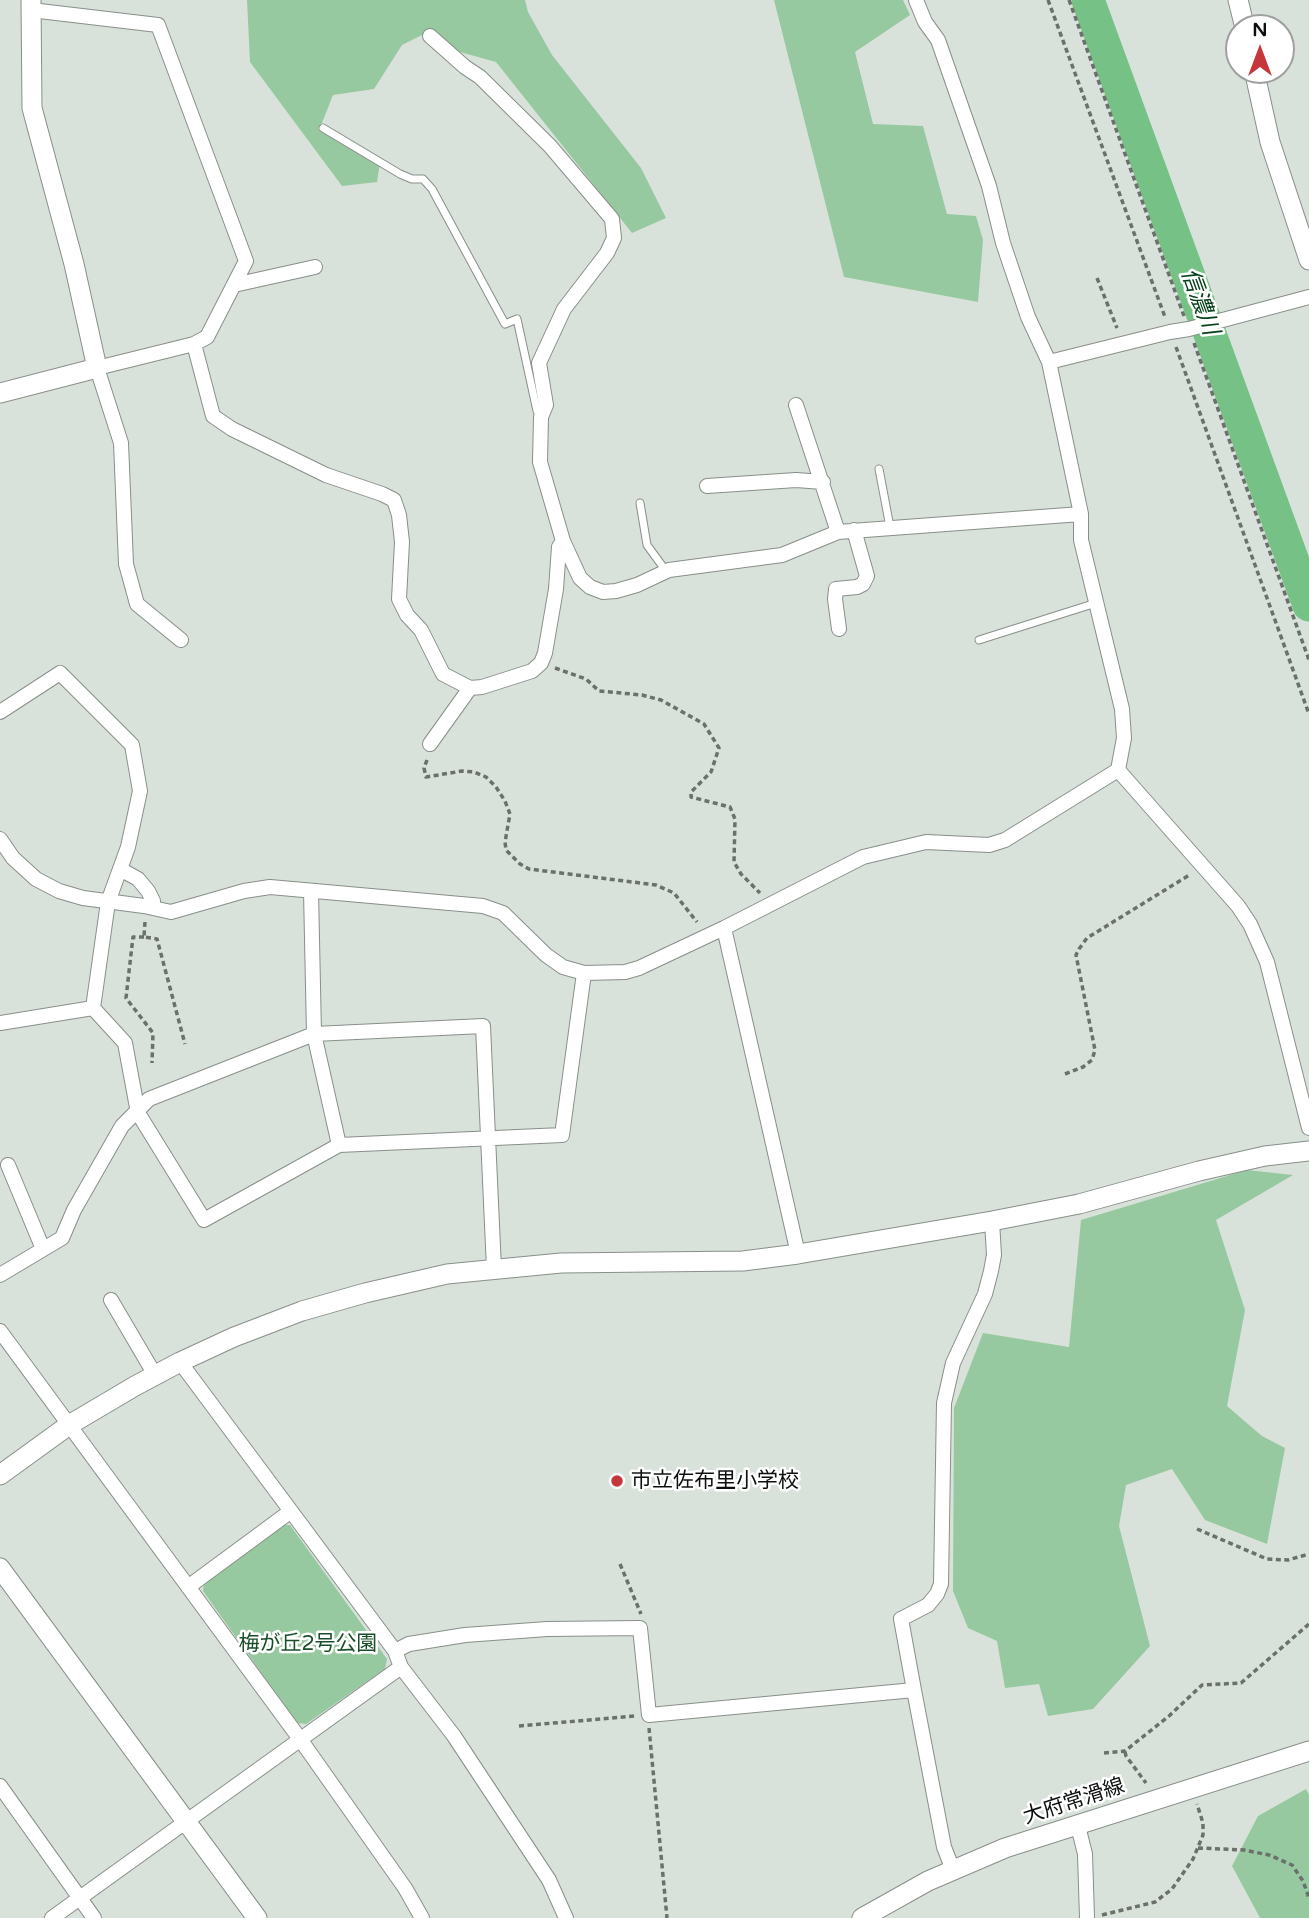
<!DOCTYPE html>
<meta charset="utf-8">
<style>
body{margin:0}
#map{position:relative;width:1309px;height:1918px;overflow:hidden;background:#d9e2da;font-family:"Varela Round",sans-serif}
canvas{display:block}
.north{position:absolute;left:1225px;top:14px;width:70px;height:70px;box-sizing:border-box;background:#fff;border:2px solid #9e9f9e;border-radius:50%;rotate:0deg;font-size:19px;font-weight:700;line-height:28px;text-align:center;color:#0c0f0d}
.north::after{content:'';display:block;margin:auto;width:24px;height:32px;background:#c6373c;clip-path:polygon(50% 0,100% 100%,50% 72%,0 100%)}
</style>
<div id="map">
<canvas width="1309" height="1918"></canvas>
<div class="north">N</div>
</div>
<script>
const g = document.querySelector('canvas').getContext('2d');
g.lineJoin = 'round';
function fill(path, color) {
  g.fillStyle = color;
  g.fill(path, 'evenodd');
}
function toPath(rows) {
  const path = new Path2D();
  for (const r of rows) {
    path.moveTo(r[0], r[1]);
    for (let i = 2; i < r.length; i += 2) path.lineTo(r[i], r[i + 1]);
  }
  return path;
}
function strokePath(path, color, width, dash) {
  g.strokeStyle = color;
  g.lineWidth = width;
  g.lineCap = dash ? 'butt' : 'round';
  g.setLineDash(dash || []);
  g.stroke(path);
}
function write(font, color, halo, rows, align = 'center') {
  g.font = font + ' "Varela Round","Noto Sans JP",sans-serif';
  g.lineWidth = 5;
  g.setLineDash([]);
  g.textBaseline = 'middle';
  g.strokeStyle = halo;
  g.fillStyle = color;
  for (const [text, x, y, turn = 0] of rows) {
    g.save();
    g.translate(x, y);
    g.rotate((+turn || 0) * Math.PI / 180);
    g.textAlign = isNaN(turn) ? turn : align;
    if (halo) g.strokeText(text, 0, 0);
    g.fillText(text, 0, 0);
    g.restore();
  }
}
const green = toPath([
 [247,0,525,0,528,12,552,55,641,168,666,218,632,233,496,62,460,52,430,31,402,45,374,89,333,95,320,128,380,163,377,182,342,186,250,62],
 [774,0,903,0,910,15,855,52,873,124,923,126,947,214,976,216,983,240,978,302,844,277],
 [1247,1170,1293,1175,1216,1220,1245,1310,1227,1406,1262,1436,1285,1448,1267,1544,1205,1520,1172,1469,1126,1485,1119,1526,1150,1646,1093,1709,1048,1716,1039,1684,1005,1688,997,1641,968,1628,953,1591,954,1408,983,1333,1069,1347,1081,1220],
 [282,1525,290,1525,387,1659,385,1669,306,1724,297,1723,203,1591,204,1583],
 [1306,1789,1309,1795,1309,1918,1260,1918,1232,1866,1258,1816]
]);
const river = toPath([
 [1088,0,1309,605]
]);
const path = toPath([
 [1048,0,1165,317],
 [1069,0,1184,316],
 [1097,278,1117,328],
 [1194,343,1309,660],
 [1176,347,1309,714],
 [555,668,586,679,599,691,642,695,661,700,704,724,719,748,711,772,691,792,691,797,730,807,735,819,734,862,741,874,760,893],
 [427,760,424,768,426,777,462,771,474,772,486,777,496,787,505,801,510,814,505,842,506,850,520,864,529,869,656,885,674,893,697,922],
 [145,922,144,937,157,939,185,1044],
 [144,937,133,937,126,998,153,1033,152,1063],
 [1065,1074,1083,1067,1092,1060,1095,1050,1076,955,1079,949,1087,938,1191,874],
 [1197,1529,1267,1559,1288,1560,1309,1554],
 [620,1564,641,1614],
 [519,1726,635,1716],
 [649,1728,667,1918],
 [1125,1752,1126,1756,1146,1783],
 [1104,1753,1125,1751,1169,1716,1202,1685,1241,1683,1309,1624],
 [1198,1848,1244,1850,1269,1855,1292,1865,1303,1881,1309,1898],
 [1102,1915,1155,1902,1172,1889,1193,1859,1203,1835,1203,1823,1197,1804]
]);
const lane = toPath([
 [323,128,400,174,412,179,423,179,432,189,505,324,517,319,537,411,541,417],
 [879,469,890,527],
 [640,503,647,545,666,571],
 [979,640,1096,603]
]);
const street = toPath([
 [31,10,158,25,246,261,207,337,194,344,97,368,121,443,126,564,137,604,181,640],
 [430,36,465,67,480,77,550,146,612,219,614,238,607,253,564,309,539,363,546,405,541,417,540,462,563,541],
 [234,285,315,267],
 [194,344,213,416,232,429,326,475,382,494,394,500,399,515,402,542,399,599,407,615,421,630,443,674,470,688,482,687,532,671,541,663,545,653,556,589,559,547,563,541,580,578,590,587,603,592,616,591,637,585,669,570,782,555,838,532,1081,514],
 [1049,362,1170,332,1189,329,1309,297],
 [796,405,838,532],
 [707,486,796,480,823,482],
 [839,629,835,599,836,589,857,587,863,584,867,576,854,530],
 [0,712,60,673,132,745,140,791,128,847,108,902,93,1008,0,1023],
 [430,744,470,688],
 [1118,770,1238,906,1250,924,1267,962,1309,1128],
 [0,839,13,858,36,879,59,891,83,898,144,906,171,912,244,891,270,887,483,906,503,913,546,955,563,967,584,973,625,972,639,968,724,928,863,857,926,842,989,845,1005,840,1118,770,1124,738,1122,709,1081,540,1081,514,1049,362,1028,317,1003,243,989,186,938,40,925,22,916,0],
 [120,869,138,879,148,891,153,901,152,907],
 [311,891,314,1034,339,1145],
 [724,928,798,1254],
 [93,1008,125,1043,138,1113,204,1220,339,1145,562,1135,584,973],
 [8,1165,43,1249],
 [0,1275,62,1238,74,1210,122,1126,149,1099,314,1034,483,1026,494,1269],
 [111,1300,155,1375],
 [0,1331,300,1739,405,1888,422,1918],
 [180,1362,395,1651,401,1667,454,1736,549,1880,566,1918],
 [188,1587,291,1511],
 [395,1651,409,1644,465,1635,547,1629,640,1628,649,1715,914,1690,944,1847,953,1870],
 [914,1690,901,1619,928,1605,937,1594,941,1584,944,1403,953,1363,985,1294,991,1271,994,1255,992,1221],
 [0,1786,94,1918],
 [1078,1826,1085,1854,1087,1918],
 [52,1918,401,1667]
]);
const secondary = toPath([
 [1238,0,1245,28],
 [1254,70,1270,142,1309,260],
 [0,393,97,368,74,264,32,108,31,0],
 [0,1475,69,1425,135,1386,180,1362,234,1337,302,1311,365,1293,447,1274,561,1263,743,1261,798,1254,992,1221,1079,1204,1199,1171,1265,1156,1309,1151],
 [0,1568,257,1918],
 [862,1918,928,1881,1005,1848,1309,1751]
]);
const markers = [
 [617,1481,7,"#c6373c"]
];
const poiNames = [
 ["市立佐布里小学校",631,1481]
];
const parkNames = [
 ["梅が丘2号公園",308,1644]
];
const streetNames = [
 ["大府常滑線",1074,1802,-18]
];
const waterNames = [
 ["信濃川",1199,302,70]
];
fill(green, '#97c9a0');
strokePath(river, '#76c286', 33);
strokePath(lane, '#888f89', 9);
strokePath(street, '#888f89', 16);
strokePath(secondary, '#888f89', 21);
strokePath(path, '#6b706c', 3.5, [5, 3.5]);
strokePath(lane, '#fff', 7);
strokePath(street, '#fff', 14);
strokePath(secondary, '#fff', 19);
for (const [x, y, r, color] of markers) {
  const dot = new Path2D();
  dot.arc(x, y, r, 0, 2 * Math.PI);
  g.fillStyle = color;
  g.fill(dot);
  strokePath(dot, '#fff', 2.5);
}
write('21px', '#0c0f0d', '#fff', poiNames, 'left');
write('21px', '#184f28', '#fff', parkNames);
write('21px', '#0c0f0d', '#fff', streetNames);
write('italic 23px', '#05411a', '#fff', waterNames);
</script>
